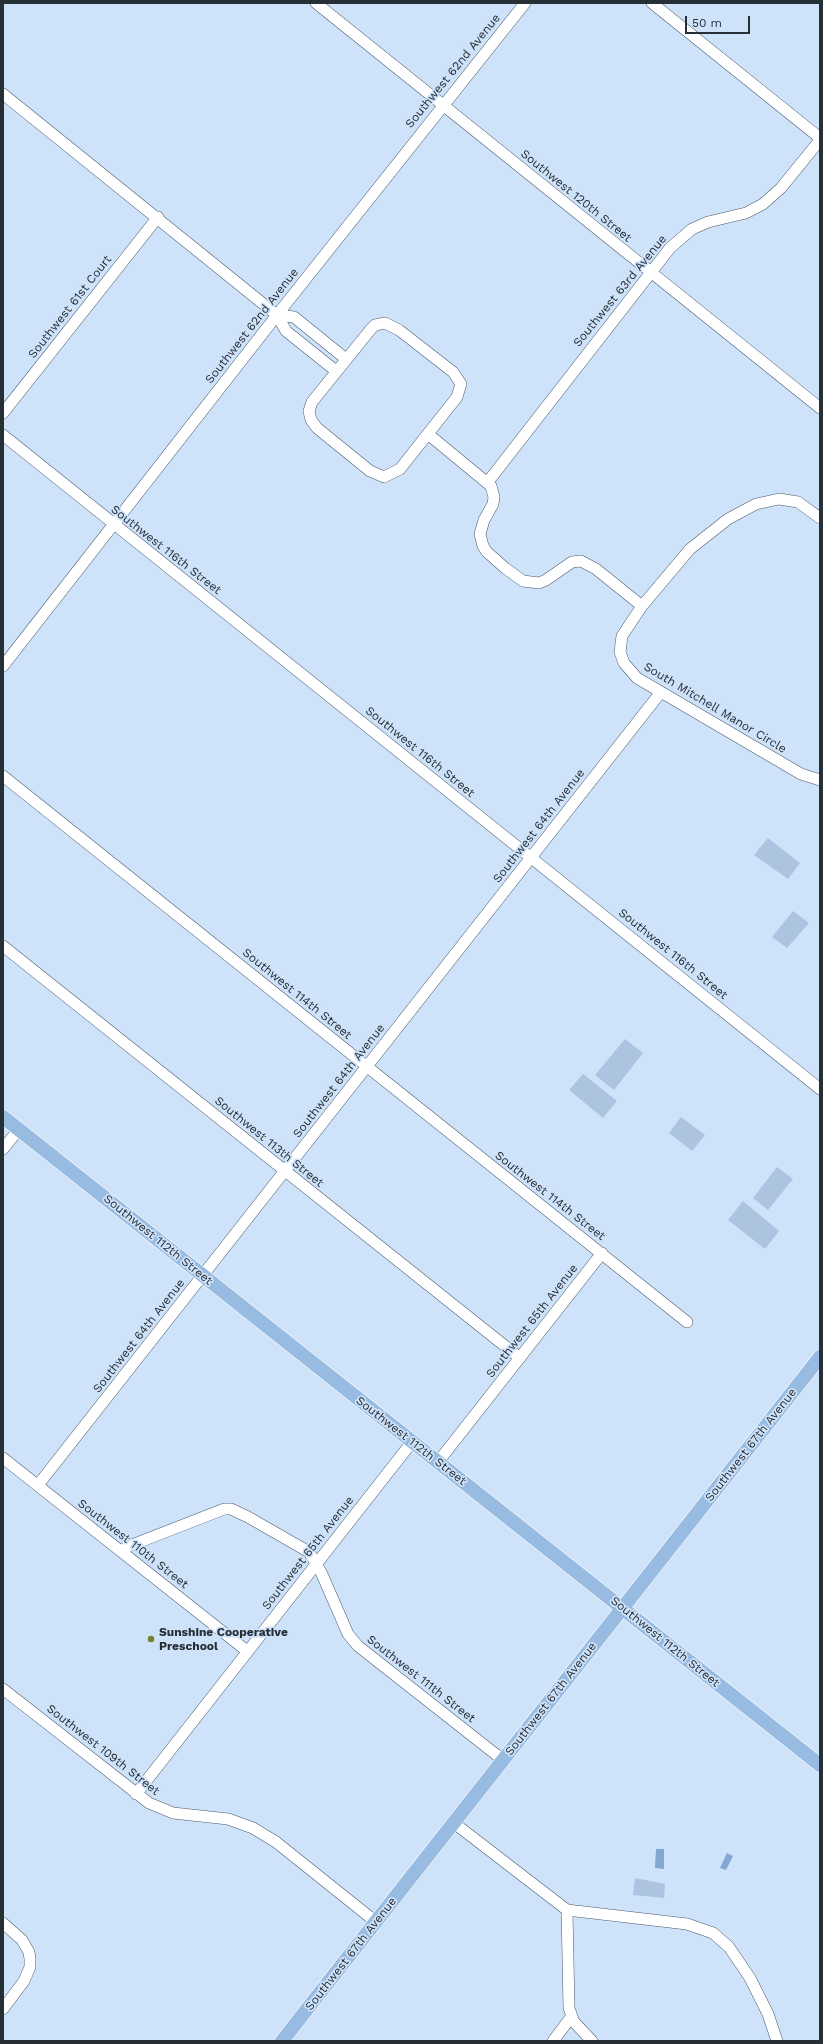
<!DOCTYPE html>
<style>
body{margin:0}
#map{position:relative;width:823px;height:2044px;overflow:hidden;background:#cee2f9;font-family:"Work Sans",sans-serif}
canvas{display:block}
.frame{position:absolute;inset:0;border:4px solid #262e36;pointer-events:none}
.scale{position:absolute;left:685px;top:16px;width:65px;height:18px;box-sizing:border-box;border:2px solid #262e36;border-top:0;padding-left:5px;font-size:12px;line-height:14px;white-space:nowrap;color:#262e36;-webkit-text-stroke:3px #cee2f9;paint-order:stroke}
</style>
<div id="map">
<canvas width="823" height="2044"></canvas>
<div class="frame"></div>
<div class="scale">50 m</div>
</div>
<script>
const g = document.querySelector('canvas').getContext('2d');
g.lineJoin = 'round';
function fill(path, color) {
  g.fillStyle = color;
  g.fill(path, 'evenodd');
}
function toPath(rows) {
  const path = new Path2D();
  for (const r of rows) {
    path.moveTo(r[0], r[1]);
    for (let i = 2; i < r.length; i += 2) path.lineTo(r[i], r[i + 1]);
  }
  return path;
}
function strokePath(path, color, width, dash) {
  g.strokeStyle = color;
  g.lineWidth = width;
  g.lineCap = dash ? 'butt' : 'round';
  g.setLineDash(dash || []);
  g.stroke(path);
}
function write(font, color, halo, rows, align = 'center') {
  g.font = font + ' "Work Sans",sans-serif';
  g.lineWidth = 3.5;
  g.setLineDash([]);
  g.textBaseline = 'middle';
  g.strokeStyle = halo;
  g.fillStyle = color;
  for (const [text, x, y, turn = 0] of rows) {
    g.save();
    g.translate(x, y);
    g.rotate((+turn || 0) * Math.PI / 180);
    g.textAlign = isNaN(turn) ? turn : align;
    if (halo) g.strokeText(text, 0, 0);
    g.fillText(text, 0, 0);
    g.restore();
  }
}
const green = toPath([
 [768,838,800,863,788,879,754,855],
 [793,911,809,923,787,948,772,937],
 [625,1039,643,1053,614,1090,595,1075],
 [583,1074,617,1101,603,1118,569,1090],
 [681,1117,705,1135,692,1151,669,1133],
 [777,1167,793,1179,768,1210,753,1198],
 [743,1201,779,1231,765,1249,728,1220],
 [635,1878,665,1884,664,1898,633,1895]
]);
const water = toPath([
 [656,1849,664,1849,664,1869,655,1868],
 [727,1853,733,1856,726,1870,720,1868]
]);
const minor = toPath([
 [316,3,820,408],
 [652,3,820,138],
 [3,94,277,315,286,331,336,371],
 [277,315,294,317,346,359],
 [385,323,399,330,453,372,461,384,457,397,400,469,384,477,370,471,317,428,311,420,309,411,312,402,371,329,375,325,385,323],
 [3,413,158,217],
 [428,434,491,486,494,497,493,504,484,520,480,534,483,546,487,552,505,568,523,581,539,583,546,580,572,562,581,561,596,569,642,606],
 [3,435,820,1089],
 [487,483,670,248,692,229,708,222,746,213,763,204,781,188,820,140],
 [820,518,798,502,779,499,756,504,728,519,690,549,642,606,622,636,620,652,624,663,637,678,801,774,820,780],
 [3,666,277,315,525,3],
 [3,776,687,1322],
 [3,946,520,1358],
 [3,1149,19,1129],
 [3,1458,247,1651],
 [438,1462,602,1253],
 [38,1485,661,692],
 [121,1551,129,1546,224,1509,231,1509,248,1517,309,1552,321,1572,348,1634,358,1646,503,1760],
 [3,1689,149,1803,173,1813,228,1819,253,1828,276,1842,376,1922],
 [136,1794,412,1442],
 [454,1823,567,1910,687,1924,713,1933,729,1947,750,1978,768,2014,777,2041],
 [567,1910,569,2008,574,2022,592,2041],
 [3,1923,22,1940,29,1952,30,1959,30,1967,24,1981,3,2009],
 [553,2041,571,2017]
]);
const major = toPath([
 [3,1117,820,1765],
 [282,2041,820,1357]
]);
const markers = [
 [151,1639,4,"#718130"]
];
const streetNames = [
 ["Southwest 62nd Avenue",453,71,-51],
 ["Southwest 120th Street",576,196,39],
 ["Southwest 63rd Avenue",620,291,-51],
 ["Southwest 61st Court",70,307,-52],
 ["Southwest 62nd Avenue",252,326,-52],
 ["Southwest 116th Street",166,550,38],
 ["South Mitchell Manor Circle",715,708,31],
 ["Southwest 116th Street",420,752,39],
 ["Southwest 64th Avenue",539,826,-52],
 ["Southwest 116th Street",673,954,39],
 ["Southwest 114th Street",297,994,39],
 ["Southwest 64th Avenue",339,1081,-52],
 ["Southwest 113th Street",269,1142,39],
 ["Southwest 114th Street",550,1196,38],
 ["Southwest 112th Street",158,1240,39],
 ["Southwest 65th Avenue",532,1321,-52],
 ["Southwest 64th Avenue",139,1336,-52],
 ["Southwest 112th Street",411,1441,38],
 ["Southwest 67th Avenue",751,1445,-52],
 ["Southwest 110th Street",133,1544,38],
 ["Southwest 65th Avenue",308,1553,-52],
 ["Southwest 112th Street",665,1642,39],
 ["Southwest 111th Street",421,1679,38],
 ["Southwest 67th Avenue",551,1699,-52],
 ["Southwest 109th Street",103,1750,38],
 ["Southwest 67th Avenue",351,1954,-52]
];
const poiNames = [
 ["Sunshine Cooperative",159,1632],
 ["Preschool",159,1646]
];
fill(green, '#adc4e0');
fill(water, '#83a7d0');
strokePath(minor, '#495a6d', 12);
strokePath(major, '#fff', 15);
strokePath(minor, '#fff', 11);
strokePath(major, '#98bbe2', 14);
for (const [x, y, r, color] of markers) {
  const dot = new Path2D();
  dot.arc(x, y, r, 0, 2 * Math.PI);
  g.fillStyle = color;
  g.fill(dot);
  strokePath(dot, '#cee2f9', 1.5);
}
write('12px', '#262e36', '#cee2f9', streetNames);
write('bold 12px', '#262e36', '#cee2f9', poiNames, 'left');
</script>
